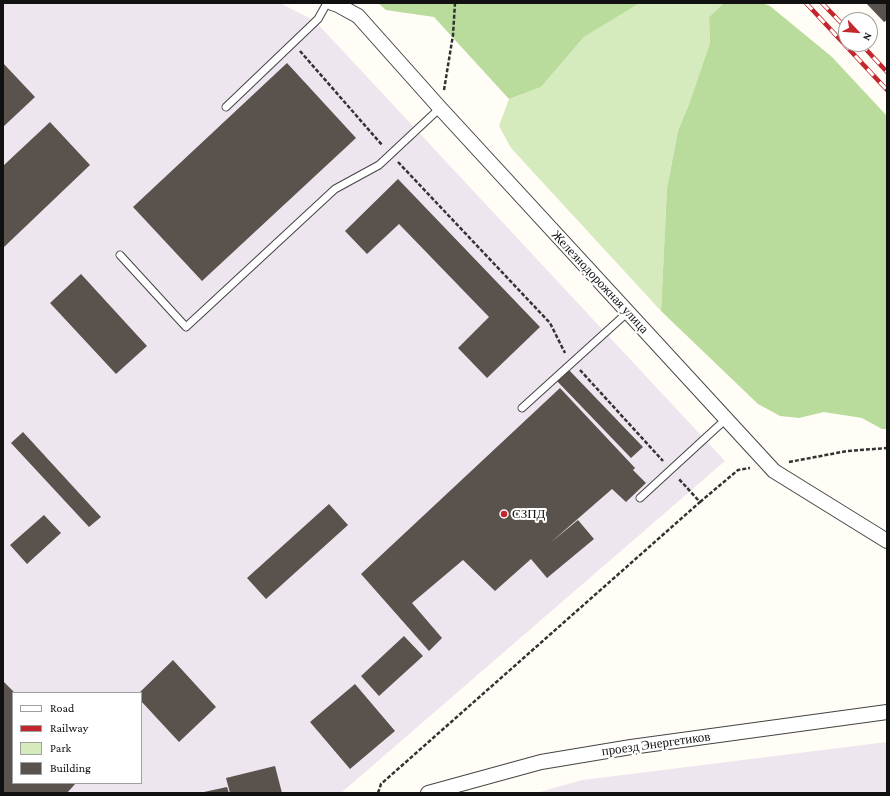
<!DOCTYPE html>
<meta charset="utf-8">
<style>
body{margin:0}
#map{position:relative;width:890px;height:796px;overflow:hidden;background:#fffdf5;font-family:"Crimson Pro",serif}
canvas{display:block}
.frame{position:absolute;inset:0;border:4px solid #111;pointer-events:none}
.legend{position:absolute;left:12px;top:692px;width:130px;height:92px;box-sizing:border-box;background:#fff;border:1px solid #a0a0a0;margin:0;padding:5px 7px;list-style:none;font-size:12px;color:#111}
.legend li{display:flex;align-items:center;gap:8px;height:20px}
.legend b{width:20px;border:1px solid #a0a0a0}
.north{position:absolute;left:838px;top:12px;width:40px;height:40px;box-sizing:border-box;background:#fff;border:1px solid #a0a0a0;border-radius:50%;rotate:116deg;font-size:11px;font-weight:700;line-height:16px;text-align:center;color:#111}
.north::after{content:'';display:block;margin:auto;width:14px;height:18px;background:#c4262e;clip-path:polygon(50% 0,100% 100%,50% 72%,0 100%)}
</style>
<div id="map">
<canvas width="890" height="796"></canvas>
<div class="frame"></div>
<ul class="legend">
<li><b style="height:5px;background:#fff"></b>Road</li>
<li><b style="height:5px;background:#c4262e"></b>Railway</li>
<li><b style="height:11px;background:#d5ebbd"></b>Park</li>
<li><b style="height:11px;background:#5a524d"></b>Building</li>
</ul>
<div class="north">N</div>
</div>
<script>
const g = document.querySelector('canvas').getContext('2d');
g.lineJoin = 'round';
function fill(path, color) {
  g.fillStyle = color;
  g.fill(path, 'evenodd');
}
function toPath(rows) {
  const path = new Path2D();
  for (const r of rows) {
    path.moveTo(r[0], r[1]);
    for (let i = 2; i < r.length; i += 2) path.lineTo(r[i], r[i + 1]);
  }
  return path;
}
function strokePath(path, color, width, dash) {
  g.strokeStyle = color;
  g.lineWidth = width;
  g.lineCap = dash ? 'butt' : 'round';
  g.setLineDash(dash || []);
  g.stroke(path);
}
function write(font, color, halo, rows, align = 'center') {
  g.font = font + ' "Crimson Pro",serif';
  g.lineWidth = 4;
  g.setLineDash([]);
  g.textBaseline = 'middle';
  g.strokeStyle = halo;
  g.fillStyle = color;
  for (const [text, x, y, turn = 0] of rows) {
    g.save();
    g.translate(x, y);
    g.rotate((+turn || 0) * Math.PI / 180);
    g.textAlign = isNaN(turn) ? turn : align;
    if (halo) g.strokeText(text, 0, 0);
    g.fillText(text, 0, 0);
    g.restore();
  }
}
const industrial = toPath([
 [3,3,280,3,315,21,725,461,341,793,3,793],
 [13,693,141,693,141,783,13,783],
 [887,742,887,793,536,793,582,780]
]);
const green = toPath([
 [640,3,724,3,709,17,710,43,689,104,678,131,667,188,661,311,511,148,499,126,509,99,541,87,584,37]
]);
const forest = toPath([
 [378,3,640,3,584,37,541,87,509,99,434,17,386,10],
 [724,3,762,3,770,6,832,57,887,116,887,429,882,429,862,418,824,412,799,418,780,416,758,404,661,311,667,188,678,131,689,104,710,43,709,17]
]);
const building = toPath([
 [866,3,887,3,887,20,884,22],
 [3,63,35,97,3,127],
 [287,63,356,138,202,281,133,207],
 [50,122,90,165,3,248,3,166],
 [398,179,540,327,487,378,458,348,489,317,399,224,367,254,345,231],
 [81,274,147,346,116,374,50,303],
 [568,369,643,447,631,458,556,380],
 [560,388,635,468,633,470,646,483,626,502,612,489,550,543,578,520,594,539,547,578,531,559,495,591,463,560,412,603,442,638,429,651,361,574],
 [23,432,101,517,89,527,11,443],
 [329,504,348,525,266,599,247,578],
 [44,515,61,533,27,564,10,545],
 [404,636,423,656,379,696,361,676],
 [173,660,216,707,179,742,141,701,141,693,139,693],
 [3,681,15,693,13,693,13,783,76,783,67,793,3,793],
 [355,684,395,731,350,769,310,722],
 [275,766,282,793,230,793,226,778],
 [227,787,229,793,204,793,204,792]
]);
const path = toPath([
 [300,51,382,145],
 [444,90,453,35,455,3],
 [398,162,550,323,565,353],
 [580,370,663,461],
 [789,462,847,451,887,448],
 [700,502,738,470,750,468],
 [378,793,381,784,700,502,678,478]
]);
const service = toPath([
 [226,107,318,19,327,3],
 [120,255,186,327,335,189,379,165,440,108],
 [522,408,628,312],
 [640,498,726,419]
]);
const minor = toPath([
 [332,3,338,5,358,16,440,108,774,471,887,541],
 [428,793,541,762,631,747,887,712]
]);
const rail = toPath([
 [806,3,887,90],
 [822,3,846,28],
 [861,44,887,72]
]);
const markers = [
 [504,514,4,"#c4262e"]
];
const streetNames = [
 ["Железнодорожная улица",600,282,47],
 ["проезд Энергетиков",656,744,-8]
];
const poiNames = [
 ["СЗПД",512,514]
];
fill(industrial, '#eee6ef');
fill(green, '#d5ebbd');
fill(forest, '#b9dc9c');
fill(building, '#5a524d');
strokePath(service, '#444', 9);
strokePath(minor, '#444', 16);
strokePath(path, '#333', 2.5, [4, 2]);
strokePath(service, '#fff', 7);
strokePath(minor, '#fff', 14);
strokePath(rail, '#c4262e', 4.5);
strokePath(rail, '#fff', 3, [9]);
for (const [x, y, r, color] of markers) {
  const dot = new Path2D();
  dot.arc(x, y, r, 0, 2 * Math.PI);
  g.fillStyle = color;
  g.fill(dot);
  strokePath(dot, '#fff', 1.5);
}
write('13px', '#111', '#fff', streetNames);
write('13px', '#111', '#fff', poiNames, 'left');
</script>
